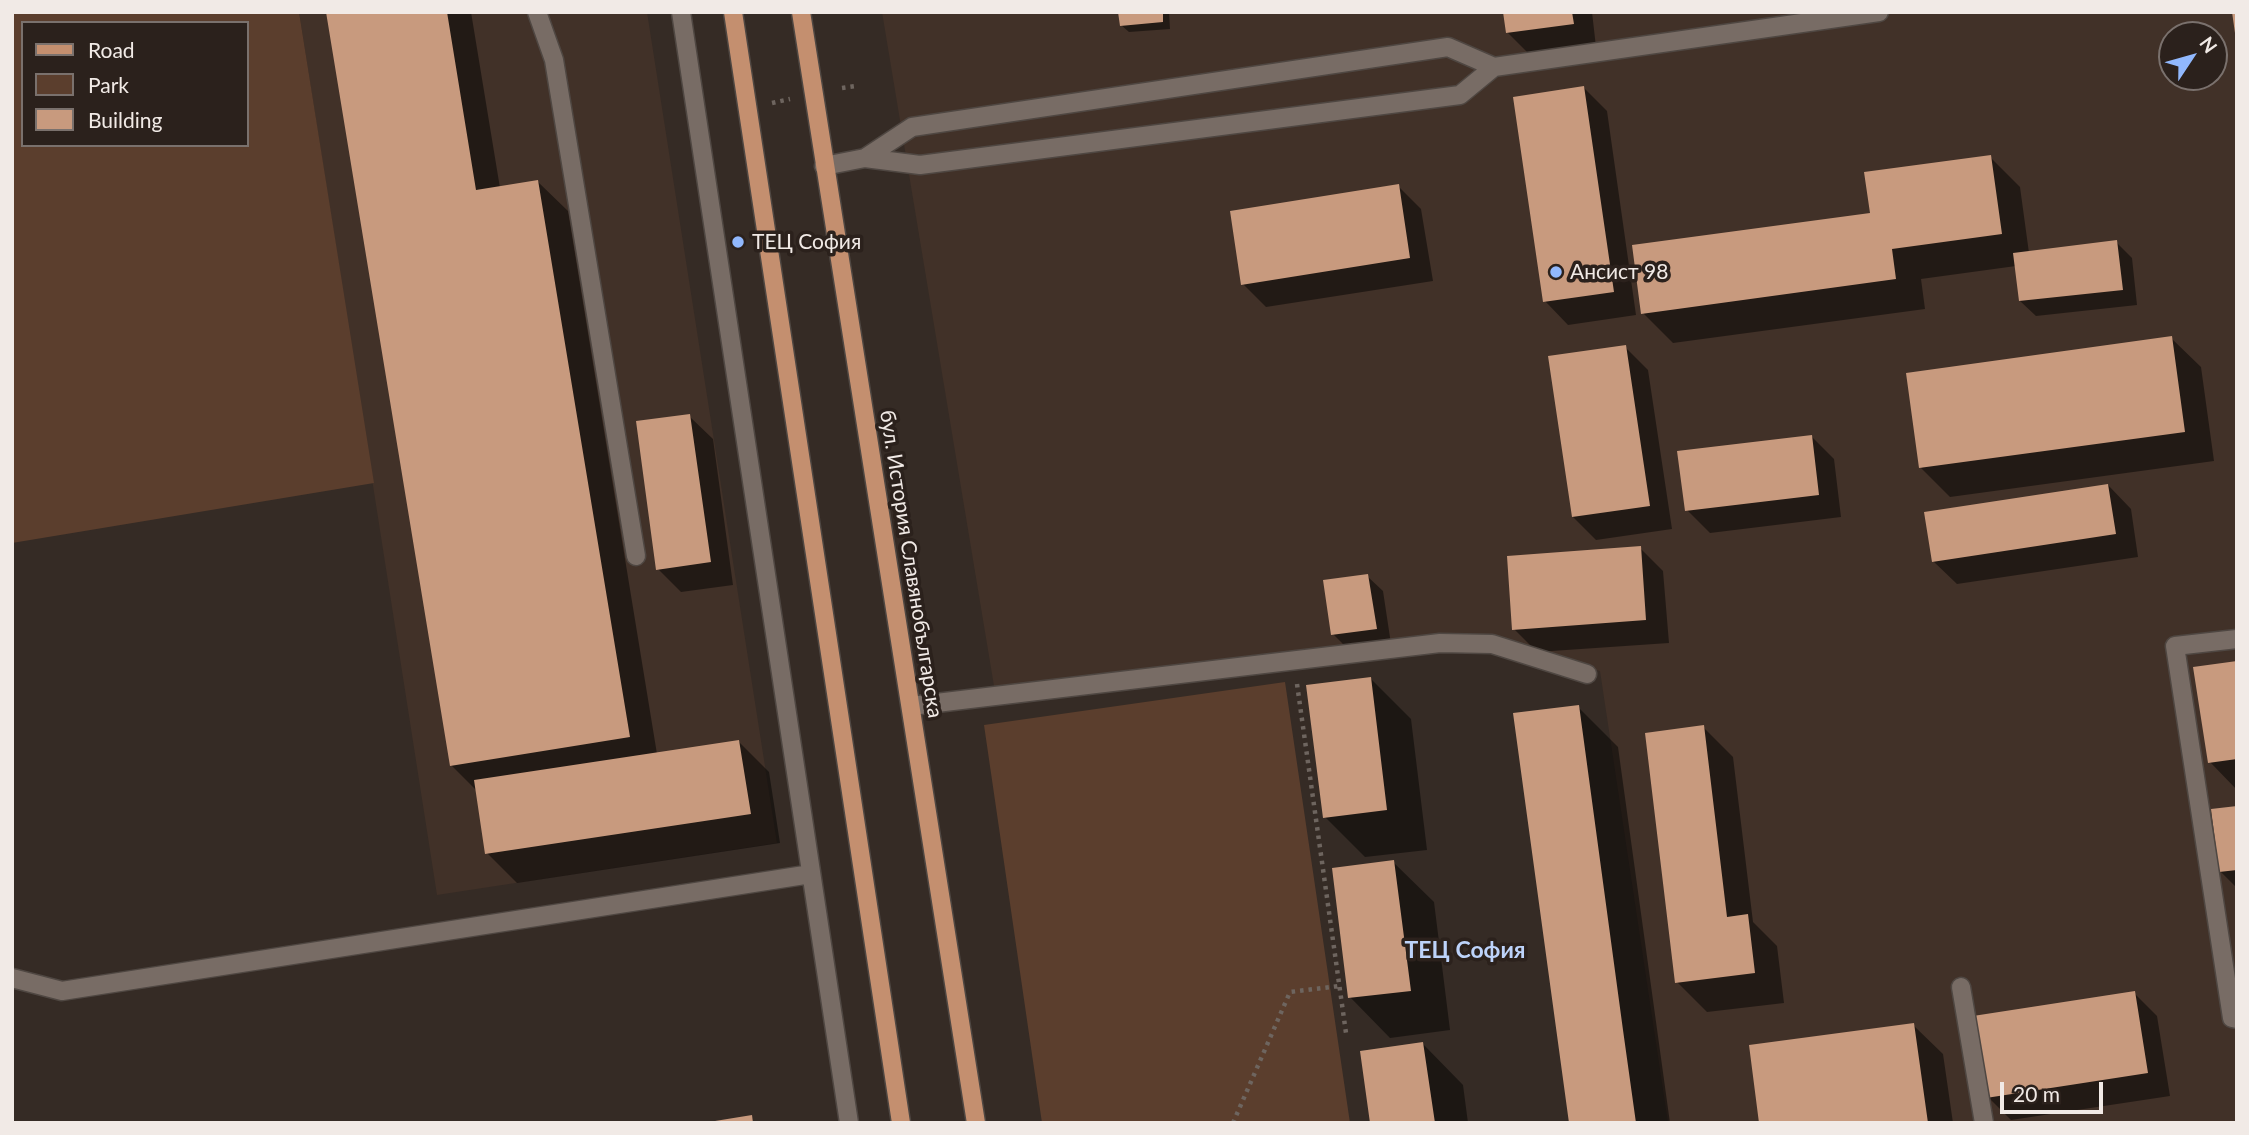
<!DOCTYPE html>
<meta charset="utf-8">
<style>
body{margin:0}
#map{position:relative;width:2249px;height:1135px;overflow:hidden;background:#352b25;font-family:Lato,sans-serif}
canvas{display:block}
.frame{position:absolute;inset:0;border:14px solid #f1eae6;pointer-events:none}
.legend{position:absolute;left:21px;top:21px;width:228px;height:126px;box-sizing:border-box;background:#2b211c;border:2px solid #7a716d;margin:0;padding:9px 12px;list-style:none;font-size:21px;color:#f1eae6}
.legend li{display:flex;align-items:center;gap:14px;height:35px}
.legend b{width:35px;border:2px solid #7a716d}
.north{position:absolute;left:2158px;top:21px;width:70px;height:70px;box-sizing:border-box;background:#2b211c;border:2px solid #7a716d;border-radius:50%;rotate:54deg;font-size:19px;font-weight:700;line-height:28px;text-align:center;color:#f1eae6}
.north::after{content:'';display:block;margin:auto;width:24px;height:32px;background:#91b8fd;clip-path:polygon(50% 0,100% 100%,50% 72%,0 100%)}
.scale{position:absolute;left:2000px;top:1082px;width:103px;height:32px;box-sizing:border-box;border:4px solid #f1eae6;border-top:0;padding-left:9px;font-size:21px;line-height:24px;white-space:nowrap;color:#f1eae6;-webkit-text-stroke:5px #2b211c;paint-order:stroke}
</style>
<div id="map">
<canvas width="2249" height="1135"></canvas>
<div class="frame"></div>
<ul class="legend">
<li><b style="height:9px;background:#c48f6f"></b>Road</li>
<li><b style="height:19px;background:#5b3e2d"></b>Park</li>
<li><b style="height:19px;background:#c89a7e"></b>Building</li>
</ul>
<div class="north">N</div>
<div class="scale">20 m</div>
</div>
<script>
const g = document.querySelector('canvas').getContext('2d');
g.lineJoin = 'round';
function fill(path, color) {
  g.fillStyle = color;
  g.fill(path, 'evenodd');
}
function toPath(rows) {
  const path = new Path2D();
  for (const r of rows) {
    path.moveTo(r[0], r[1]);
    for (let i = 2; i < r.length; i += 2) path.lineTo(r[i], r[i + 1]);
  }
  return path;
}
function strokePath(path, color, width, dash) {
  g.strokeStyle = color;
  g.lineWidth = width;
  g.lineCap = dash ? 'butt' : 'round';
  g.setLineDash(dash || []);
  g.stroke(path);
}
function write(font, color, halo, rows, align = 'center') {
  g.font = font + ' Lato,sans-serif';
  g.lineWidth = 7;
  g.setLineDash([]);
  g.textBaseline = 'middle';
  g.strokeStyle = halo;
  g.fillStyle = color;
  for (const [text, x, y, turn = 0] of rows) {
    g.save();
    g.translate(x, y);
    g.rotate((+turn || 0) * Math.PI / 180);
    g.textAlign = isNaN(turn) ? turn : align;
    if (halo) g.strokeText(text, 0, 0);
    g.fillText(text, 0, 0);
    g.restore();
  }
}
const built = toPath([
 [299,12,647,12,777,843,437,895],
 [882,12,2237,12,2237,1123,1668,1123,1600,671,1475,635,995,692],
 [2172,35,2214,35,2214,77,2172,77]
]);
const green = toPath([
 [12,12,299,12,374,483,12,543],
 [23,23,247,23,247,145,23,145],
 [1285,682,1350,1123,1042,1123,984,725]
]);
const shadow = toPath([
 [328,12,471,12,500,188,538,182,568,211,657,754,739,742,769,772,780,843,517,883,487,853,477,791,451,765],
 [1120,12,1169,12,1170,29,1129,32,1121,25],
 [1505,12,1592,12,1596,47,1531,56,1507,32],
 [1584,88,1607,111,1636,315,1568,325,1545,301],
 [1990,157,2020,187,2029,253,2116,242,2132,258,2137,305,2036,316,2020,301,2016,266,1921,279,1925,309,1673,343,1643,313,1872,215],
 [1398,186,1421,209,1433,281,1266,307,1243,284],
 [2171,338,2201,367,2214,461,1950,497,1921,468],
 [1625,347,1648,370,1672,529,1596,540,1573,517],
 [689,416,713,439,733,585,681,592,658,569],
 [1811,436,1834,459,1841,517,1710,533,1687,510],
 [2108,485,2131,509,2138,557,1957,584,1933,561],
 [1640,548,1663,571,1669,643,1537,652,1514,629],
 [1367,576,1383,591,1391,644,1349,650,1333,634],
 [2237,662,2237,790,2210,762],
 [1371,679,1411,719,1427,850,1365,857,1325,817],
 [1578,707,1618,747,1670,1123,1571,1123],
 [1703,727,1733,757,1753,922,1777,946,1784,1003,1707,1012,1677,982],
 [2237,808,2237,887,2236,887,2221,872],
 [1393,862,1434,902,1450,1030,1390,1038,1350,997],
 [2134,993,2157,1016,2170,1096,2011,1120,1988,1097],
 [1913,1025,1943,1054,1953,1123,1761,1123],
 [1423,1044,1463,1085,1468,1123,1372,1123]
]);
const building = toPath([
 [326,12,447,12,476,190,538,180,630,737,450,766],
 [1118,12,1163,12,1163,22,1120,26],
 [1503,12,1572,12,1574,24,1506,33],
 [2232,12,2237,12,2237,33,2235,33],
 [1584,86,1614,292,1543,302,1513,97],
 [1991,155,2002,234,1892,249,1896,279,1641,314,1632,245,1870,213,1864,172],
 [1399,184,1410,258,1241,285,1230,211],
 [2117,240,2123,290,2019,301,2013,253],
 [2172,336,2185,432,1919,468,1906,373],
 [1626,345,1650,506,1572,517,1548,356],
 [690,414,711,562,656,570,636,421],
 [1812,435,1819,495,1685,511,1677,451],
 [2108,484,2116,534,1932,562,1924,512],
 [1641,546,1646,620,1512,630,1507,556],
 [1368,574,1377,629,1331,635,1323,580],
 [2237,661,2237,759,2208,763,2193,667],
 [1371,677,1387,810,1323,818,1306,685],
 [1579,705,1623,1030,1636,1123,1569,1123,1513,713],
 [1704,725,1727,917,1748,914,1755,973,1675,983,1645,733],
 [739,740,751,814,485,854,474,780],
 [2237,806,2237,870,2219,872,2211,809],
 [1394,860,1411,991,1348,998,1332,868],
 [2135,991,2148,1073,1986,1098,1973,1016],
 [1914,1023,1928,1123,1759,1123,1749,1045],
 [1423,1042,1435,1123,1370,1123,1360,1051],
 [752,1115,753,1123,716,1123,715,1121]
]);
const path = toPath([
 [842,88,856,86],
 [772,103,790,99],
 [1297,684,1346,1033],
 [1233,1123,1290,992,1339,986]
]);
const minor = toPath([
 [537,12,554,60,636,556],
 [681,12,849,1123],
 [1494,67,1879,12],
 [824,166,865,158,920,165,1460,95,1494,67,1448,47,912,127,865,158],
 [2237,639,2175,646,2232,1018,2237,1019],
 [911,706,1440,643,1492,644,1587,674],
 [12,978,62,991,811,874],
 [1961,987,1984,1123]
]);
const major = toPath([
 [733,12,901,1123],
 [801,12,976,1123]
]);
const markers = [
 [738,242,7,"#91b8fd"],
 [1556,272,7,"#91b8fd"]
];
const poiNames = [
 ["ТЕЦ София",752,242],
 ["Ансист 98",1570,272]
];
const streetNames = [
 ["бул. История Славянобългарска",911,564,81]
];
const neighbourhoodNames = [
 ["ТЕЦ София",1465,951]
];
fill(built, '#413128');
fill(green, '#5b3e2d');
fill(shadow, '#0007');
fill(building, '#c89a7e');
strokePath(minor, '#4f4742', 21);
strokePath(major, '#4f4742', 21);
strokePath(path, '#6e655f', 4.5, [3.5, 5]);
strokePath(minor, '#786c65', 18);
strokePath(major, '#c48f6f', 18);
for (const [x, y, r, color] of markers) {
  const dot = new Path2D();
  dot.arc(x, y, r, 0, 2 * Math.PI);
  g.fillStyle = color;
  g.fill(dot);
  strokePath(dot, '#2b211c', 2.5);
}
write('21px', '#f1eae6', '#2b211c', poiNames, 'left');
write('21px', '#f1eae6', '#2b211c', streetNames);
write('bold 23px', '#bdd3fa', '#2b211c', neighbourhoodNames);
</script>
